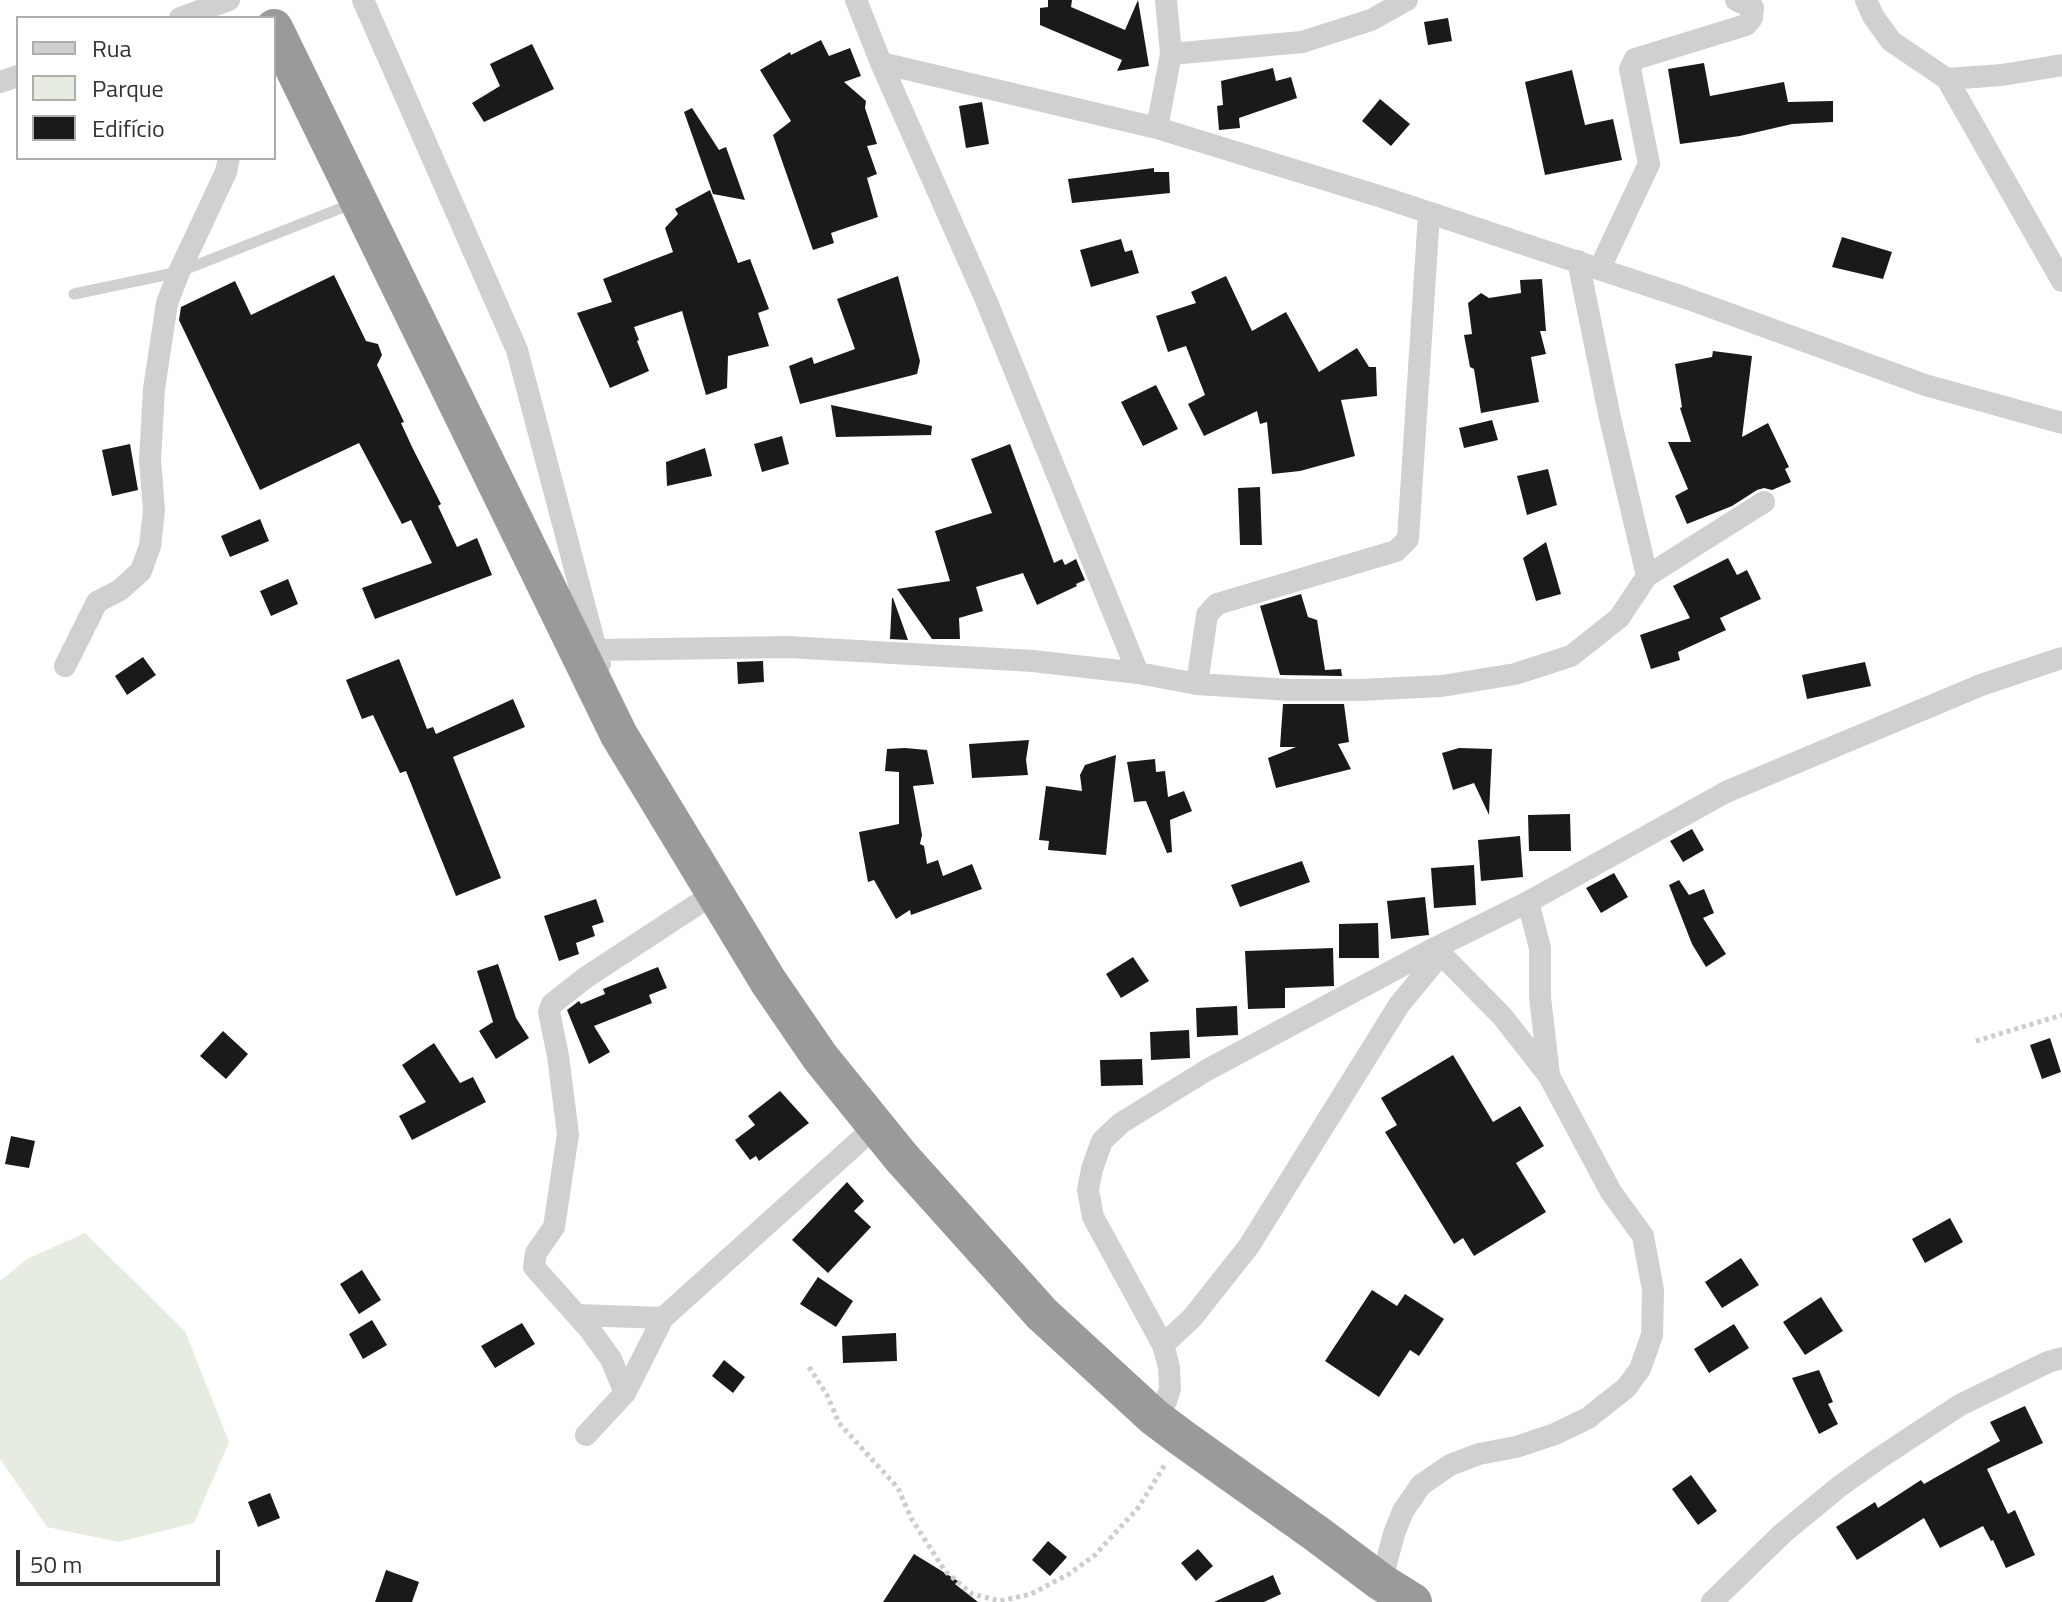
<!DOCTYPE html>
<meta charset="utf-8">
<style>
body{margin:0}
#map{position:relative;width:2062px;height:1602px;overflow:hidden;background:#fff;font-family:"Titillium Web",sans-serif}
canvas{display:block}
.legend{position:absolute;left:16px;top:16px;width:260px;height:144px;box-sizing:border-box;background:#fff;border:2px solid #adadad;margin:0;padding:10px 14px;list-style:none;font-size:24px;color:#333}
.legend li{display:flex;align-items:center;gap:16px;height:40px}
.legend b{width:40px;border:2px solid #adadad}
.scale{position:absolute;left:16px;top:1550px;width:204px;height:36px;box-sizing:border-box;border:4px solid #333;border-top:0;padding-left:10px;font-size:24px;line-height:28px;white-space:nowrap;color:#333;-webkit-text-stroke:6px #fff;paint-order:stroke}
</style>
<div id="map">
<canvas width="2062" height="1602"></canvas>
<ul class="legend">
<li><b style="height:10px;background:#d0d0d0"></b>Rua</li>
<li><b style="height:22px;background:#e6ecdf"></b>Parque</li>
<li><b style="height:22px;background:#1a1a1a"></b>Edifício</li>
</ul>
<div class="scale">50 m</div>
</div>
<script>
const g = document.querySelector('canvas').getContext('2d');
g.lineJoin = 'round';
function fill(path, color) {
  g.fillStyle = color;
  g.fill(path, 'evenodd');
}
function toPath(rows) {
  const path = new Path2D();
  for (const r of rows) {
    path.moveTo(r[0], r[1]);
    for (let i = 2; i < r.length; i += 2) path.lineTo(r[i], r[i + 1]);
  }
  return path;
}
function strokePath(path, color, width, dash) {
  g.strokeStyle = color;
  g.lineWidth = width;
  g.lineCap = dash ? 'butt' : 'round';
  g.setLineDash(dash || []);
  g.stroke(path);
}
const green = toPath([
 [85,1233,185,1331,229,1442,194,1523,119,1542,47,1527,0,1459,0,1281,27,1259]
]);
const building = toPath([
 [1048,0,1072,0,1071,7,1125,30,1138,0,1149,66,1117,71,1122,60,1040,25,1040,8,1048,7],
 [1448,18,1452,41,1428,45,1424,22],
 [821,40,829,56,850,48,861,76,844,82,866,101,865,108,877,144,867,146,877,174,867,178,878,217,831,233,834,243,813,250,773,135,791,121,760,70,790,52,791,55],
 [532,44,554,89,484,122,472,103,500,86,490,64],
 [1704,63,1710,96,1784,82,1788,102,1833,101,1833,122,1792,124,1740,136,1680,144,1668,69],
 [1273,68,1276,81,1291,77,1297,98,1239,118,1240,128,1219,130,1217,106,1223,105,1221,81],
 [1572,70,1585,125,1613,119,1622,160,1545,175,1525,82],
 [1380,99,1410,124,1391,146,1362,121],
 [982,102,989,144,966,148,959,106],
 [692,108,719,150,726,147,745,200,713,194,684,112],
 [1154,168,1154,172,1169,172,1170,193,1072,203,1068,179],
 [710,190,738,263,750,259,769,309,758,313,769,346,728,356,727,388,706,395,682,311,634,327,639,340,637,341,649,371,610,388,577,313,612,302,603,279,673,252,665,228,678,214,675,209],
 [1842,237,1892,252,1883,279,1832,267],
 [1121,239,1125,252,1132,250,1139,273,1091,287,1080,250],
 [334,275,366,341,378,344,382,355,377,365,404,422,401,423,413,449,441,504,438,506,457,547,477,538,492,575,375,619,362,588,432,563,411,520,402,524,359,443,260,490,179,320,181,307,235,281,251,315],
 [898,276,920,361,917,374,800,404,789,366,812,357,814,364,855,349,837,299],
 [1226,276,1252,331,1286,312,1319,372,1357,348,1369,367,1376,367,1377,396,1341,400,1355,456,1300,471,1272,474,1267,422,1260,424,1257,411,1204,436,1188,404,1205,395,1186,346,1168,352,1156,316,1196,303,1191,292],
 [1542,279,1546,331,1540,331,1546,354,1531,357,1539,402,1481,413,1474,369,1470,367,1464,335,1472,334,1468,303,1481,293,1489,298,1521,293,1520,280],
 [1713,351,1752,356,1742,437,1768,423,1789,467,1785,469,1791,482,1772,490,1764,488,1757,490,1732,506,1687,524,1675,496,1688,489,1668,442,1691,442,1680,408,1682,407,1675,364,1712,357],
 [1156,385,1178,429,1143,446,1121,402],
 [831,405,932,426,931,435,836,437],
 [1492,420,1498,440,1464,448,1459,428],
 [782,436,789,464,762,472,754,444],
 [130,444,138,490,112,496,102,450],
 [1010,444,1054,563,1062,559,1065,565,1076,559,1085,580,1076,584,1077,586,1037,605,1023,573,976,587,983,611,959,618,960,639,932,639,897,589,950,581,935,531,992,513,971,459],
 [705,448,712,476,667,486,666,462],
 [1548,469,1557,505,1527,515,1517,476],
 [1260,487,1262,545,1240,545,1238,488],
 [260,519,269,541,230,557,221,536],
 [1546,542,1561,594,1536,601,1523,558],
 [1728,558,1737,575,1747,570,1761,599,1720,618,1726,630,1678,652,1680,660,1651,669,1640,635,1690,618,1673,586],
 [288,579,298,604,271,616,260,591],
 [1301,594,1308,617,1317,620,1325,670,1341,669,1342,676,1280,675,1260,606],
 [892,598,893,598,908,640,890,639],
 [143,657,156,675,127,695,115,676],
 [399,659,427,729,433,727,436,734,513,699,525,727,453,757,501,878,456,896,406,771,400,773,373,715,362,719,346,680],
 [763,661,764,682,738,684,737,662],
 [1865,662,1871,686,1807,699,1802,675],
 [1283,704,1344,704,1349,742,1338,744,1351,769,1276,788,1268,758,1296,747,1280,747],
 [1029,740,1026,760,1028,775,972,778,969,744],
 [905,748,927,750,934,784,913,786,922,835,920,844,924,846,927,864,938,860,943,876,972,864,982,889,911,915,910,910,896,919,874,880,868,882,859,832,899,824,899,772,885,771,887,749],
 [1459,748,1492,749,1489,815,1474,783,1453,790,1442,753],
 [1116,755,1106,855,1048,850,1049,841,1039,840,1046,786,1082,791,1080,775,1085,765],
 [1155,759,1156,772,1165,771,1168,797,1184,791,1192,811,1170,820,1172,852,1167,853,1146,801,1134,802,1127,762],
 [1570,814,1571,851,1529,851,1528,815],
 [1692,829,1704,850,1683,862,1670,841],
 [1520,836,1523,877,1481,881,1478,840],
 [1302,861,1310,882,1240,907,1231,885],
 [1474,865,1476,905,1434,908,1431,868],
 [1614,873,1628,897,1601,913,1586,888],
 [1679,880,1689,895,1704,889,1714,913,1703,918,1726,954,1706,967,1692,944,1669,885],
 [1425,897,1429,935,1391,939,1387,901],
 [596,899,604,922,592,926,595,936,576,943,579,954,559,961,544,916],
 [1378,923,1379,958,1339,958,1339,924],
 [1333,948,1334,986,1285,988,1285,1008,1248,1009,1245,951],
 [1133,957,1149,981,1121,998,1106,974],
 [498,964,516,1018,529,1038,496,1059,479,1031,493,1022,477,971],
 [658,967,667,988,649,995,652,1003,594,1026,610,1052,589,1064,567,1010,579,1001,581,1004,605,994,603,989],
 [1237,1006,1238,1035,1197,1037,1196,1008],
 [1189,1030,1190,1058,1151,1060,1150,1032],
 [223,1031,248,1054,226,1079,200,1056],
 [2050,1038,2061,1072,2042,1079,2030,1045],
 [434,1043,460,1083,473,1077,486,1102,412,1140,399,1116,426,1102,402,1065],
 [1453,1055,1493,1122,1520,1106,1544,1146,1516,1163,1546,1212,1474,1256,1463,1238,1454,1244,1385,1132,1397,1125,1381,1098],
 [1142,1059,1143,1085,1101,1086,1100,1060],
 [780,1091,809,1123,759,1161,756,1156,750,1160,735,1140,755,1125,748,1116],
 [11,1136,35,1141,29,1168,5,1164],
 [847,1182,864,1201,854,1211,871,1227,828,1273,792,1240],
 [1950,1218,1963,1242,1925,1263,1912,1239],
 [1741,1258,1759,1285,1722,1308,1705,1282],
 [362,1270,381,1300,359,1314,340,1284],
 [818,1277,853,1301,836,1327,800,1304],
 [1372,1290,1397,1306,1405,1294,1444,1319,1419,1356,1410,1350,1379,1397,1325,1361],
 [1821,1297,1843,1331,1805,1355,1783,1322],
 [372,1320,387,1345,363,1359,349,1334],
 [522,1323,535,1344,495,1368,481,1346],
 [1734,1324,1749,1348,1709,1373,1694,1349],
 [896,1333,897,1361,843,1363,842,1336],
 [724,1360,745,1377,733,1393,712,1376],
 [1819,1370,1833,1402,1828,1404,1838,1424,1819,1434,1792,1378],
 [2025,1406,2043,1443,1987,1469,2008,1514,2015,1510,2035,1555,2006,1568,1993,1540,1991,1541,1983,1526,1940,1548,1924,1518,1857,1560,1836,1527,1875,1502,1878,1508,1921,1480,1924,1484,2000,1441,1990,1422],
 [1691,1475,1717,1511,1698,1525,1672,1489],
 [270,1493,280,1518,258,1527,248,1502],
 [1048,1541,1067,1557,1050,1576,1032,1560],
 [1198,1549,1213,1566,1196,1581,1181,1563],
 [914,1554,958,1581,955,1584,978,1602,883,1602],
 [386,1570,419,1582,412,1602,375,1602],
 [1273,1575,1281,1594,1264,1602,1214,1602]
]);
const path = toPath([
 [1976,1041,2062,1015],
 [809,1367,827,1395,839,1423,898,1488,911,1518,945,1571,972,1594,1000,1601,1031,1594,1069,1574,1095,1555,1138,1508,1166,1463]
]);
const lane = toPath([
 [74,294,179,272,354,203]
]);
const street = toPath([
 [363,0,517,350,600,664],
 [856,0,881,63,986,300,1138,673],
 [1866,0,1873,16,1891,41,1947,79,2062,281],
 [180,18,229,0],
 [1171,54,1302,42,1371,20,1407,0],
 [881,63,1157,128,1382,197,1683,297,1925,385,2062,423],
 [1947,79,2002,75,2062,65],
 [0,82,18,76],
 [1157,128,1171,54,1166,0],
 [1578,261,1610,418,1647,576],
 [1600,268,1649,164,1630,69,1635,59,1746,25,1752,18,1753,8,1736,0],
 [597,650,788,647,1033,661,1138,673,1197,684,1290,690,1359,690,1442,686,1515,674,1571,656,1619,618,1647,576,1764,502],
 [65,666,97,602,120,590,141,571,150,546,154,510,150,460,154,389,167,303,179,272,226,172,229,158],
 [1197,684,1207,615,1217,604,1396,551,1408,539,1429,214],
 [1528,902,1540,948,1540,997,1549,1075],
 [577,1315,663,1318],
 [1163,1345,1192,1318,1249,1246,1399,1005,1441,954],
 [625,1393,611,1359,590,1330,534,1267,536,1253,554,1227,568,1134,558,1056,549,1012,552,1004,585,978,713,894],
 [1154,1417,1166,1401,1170,1389,1169,1367,1163,1345,1093,1217,1088,1190,1092,1169,1102,1141,1121,1123,1207,1070,1435,948,1528,902,1726,792,1981,685,2062,658],
 [586,1435,625,1393,663,1318,876,1126],
 [1381,1582,1394,1534,1403,1511,1421,1485,1450,1465,1479,1454,1516,1447,1555,1434,1588,1418,1626,1388,1640,1369,1652,1335,1653,1290,1643,1236,1611,1192,1549,1076,1502,1016,1435,948],
 [1712,1602,1783,1533,1840,1486,1878,1459,1960,1405,2048,1362,2062,1358]
]);
const highway = toPath([
 [274,28,619,735,768,981,820,1057,901,1157,1042,1314,1154,1417,1182,1438,1317,1534,1381,1582,1413,1602]
]);
fill(green, '#e6ecdf');
fill(building, '#1a1a1a');
strokePath(path, '#cdcdcd', 5, [4, 4]);
strokePath(lane, '#d0d0d0', 11);
strokePath(street, '#d0d0d0', 22);
strokePath(highway, '#9a9a9a', 38);
</script>
